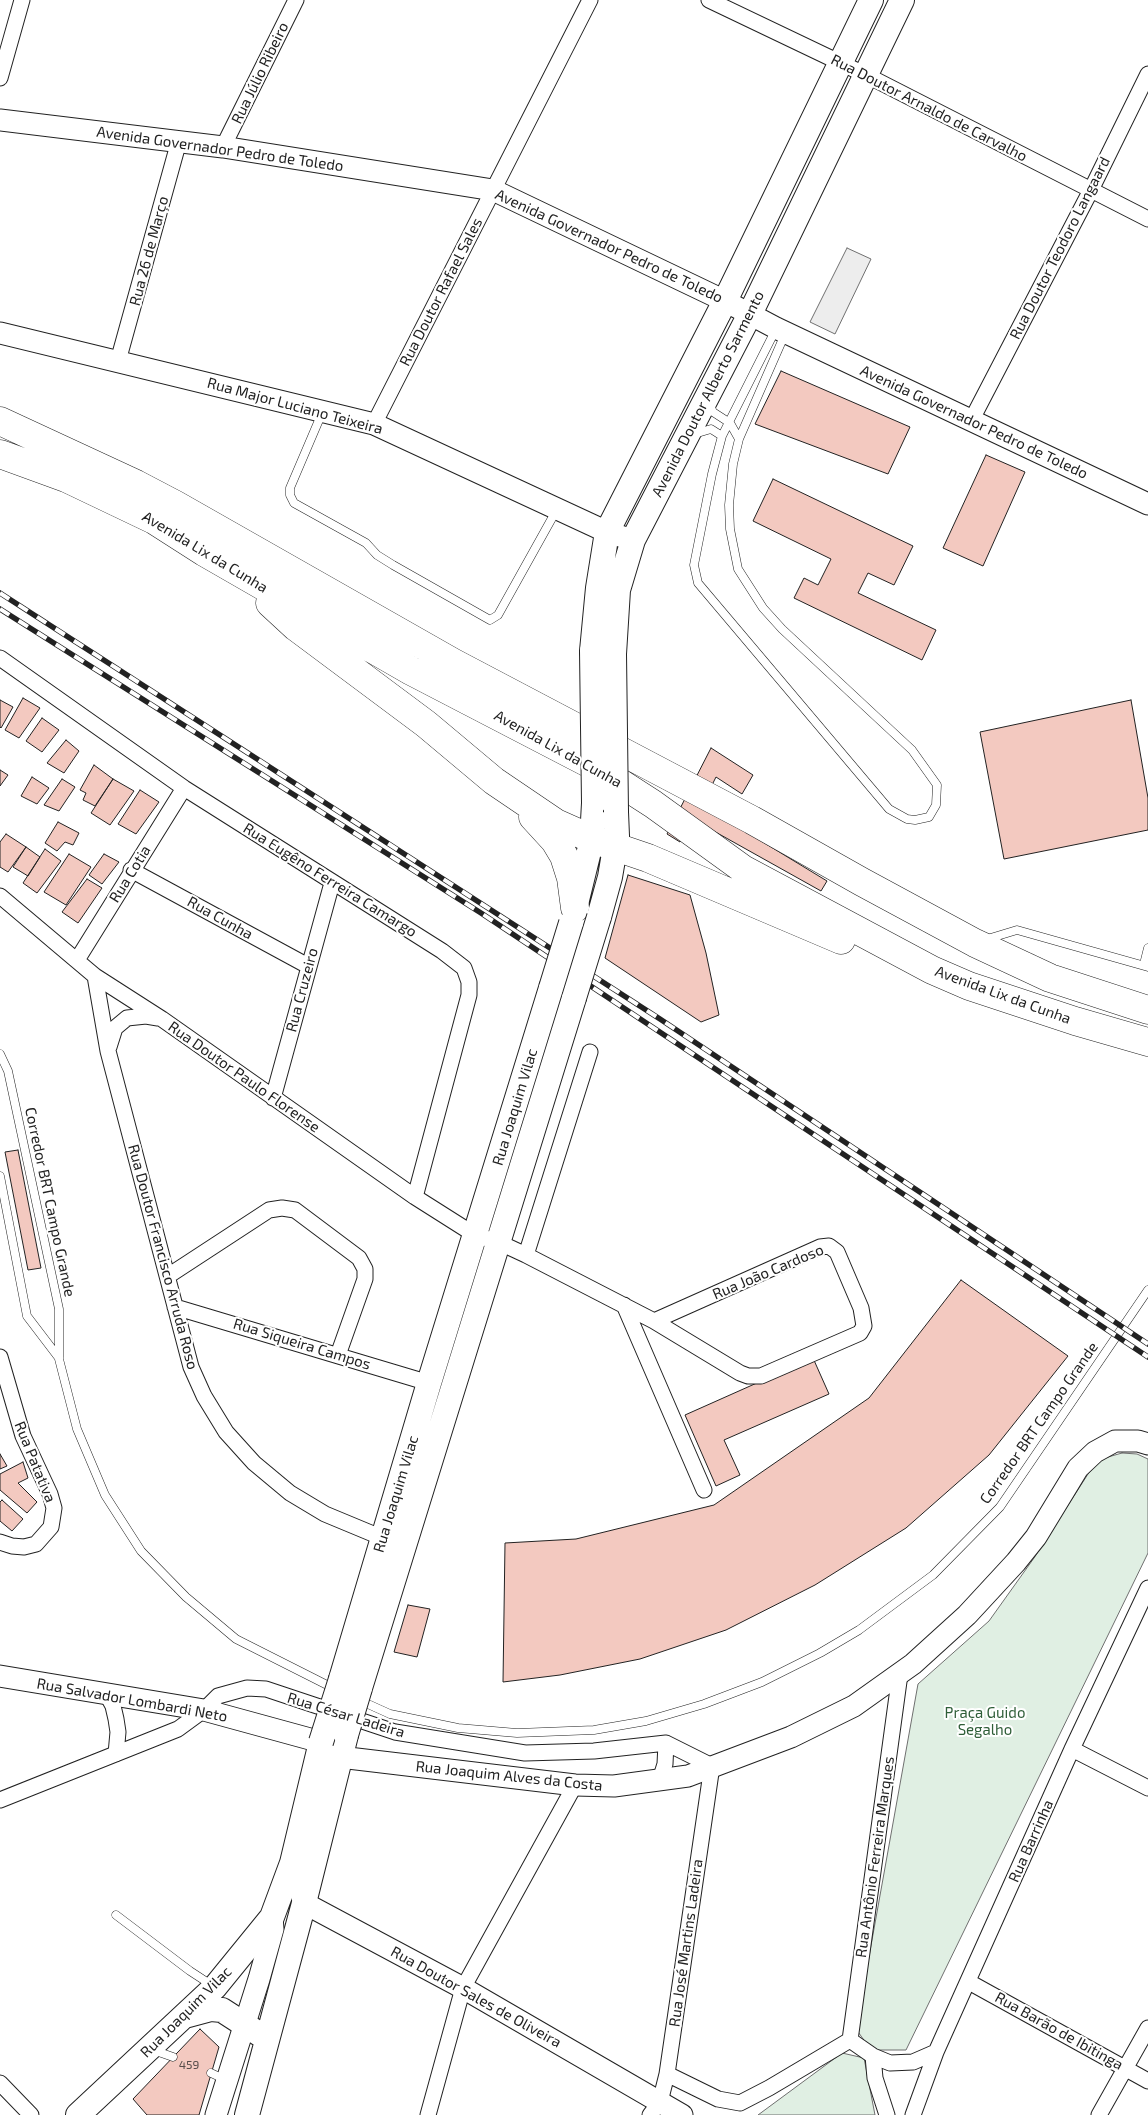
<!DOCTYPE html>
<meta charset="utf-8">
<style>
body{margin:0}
canvas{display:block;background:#fff}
</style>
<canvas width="1148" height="2115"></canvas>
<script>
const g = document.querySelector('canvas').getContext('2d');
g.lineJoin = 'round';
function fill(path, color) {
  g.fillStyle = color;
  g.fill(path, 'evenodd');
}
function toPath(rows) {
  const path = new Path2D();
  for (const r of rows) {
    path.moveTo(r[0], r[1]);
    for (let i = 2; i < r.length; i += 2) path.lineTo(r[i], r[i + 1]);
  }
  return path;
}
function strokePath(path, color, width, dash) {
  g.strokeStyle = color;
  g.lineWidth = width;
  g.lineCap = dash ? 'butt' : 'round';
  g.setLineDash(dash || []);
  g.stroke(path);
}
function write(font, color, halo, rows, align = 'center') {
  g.font = font + ' "Exo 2",sans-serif';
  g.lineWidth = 4;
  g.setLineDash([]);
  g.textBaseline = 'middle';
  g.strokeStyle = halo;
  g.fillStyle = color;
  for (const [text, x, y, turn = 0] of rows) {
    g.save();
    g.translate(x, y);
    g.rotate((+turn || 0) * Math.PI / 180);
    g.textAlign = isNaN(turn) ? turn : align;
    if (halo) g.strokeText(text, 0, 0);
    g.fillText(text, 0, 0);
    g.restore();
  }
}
const green = toPath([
 [1122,1453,1137,1454,1148,1459,1148,1553,906,2050,871,2050,856,2029,918,1684,989,1621,1034,1558,1088,1474,1101,1459,1122,1453],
 [842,2053,864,2058,875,2115,758,2115,842,2053]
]);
const parking = toPath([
 [847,248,871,259,835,334,810,322,847,248]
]);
const building = toPath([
 [781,371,910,427,888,474,755,424,781,371],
 [986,455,1025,472,983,566,943,548,986,455],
 [773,479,913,546,894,585,868,573,858,593,936,630,922,660,794,598,804,578,818,585,831,559,753,521,773,479],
 [23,698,40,708,19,738,5,730,23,698],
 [0,700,13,707,1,728,0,727,0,700],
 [1131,700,1148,798,1148,830,1004,859,980,732,1131,700],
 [42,718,59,730,42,752,26,741,42,718],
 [66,740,79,751,64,773,47,763,66,740],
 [711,748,753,775,742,794,716,777,702,805,827,881,821,891,694,820,680,842,667,834,711,748],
 [94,765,113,779,95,806,83,800,86,793,80,790,94,765],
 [0,770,8,775,0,786,0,770],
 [32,777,49,788,37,804,21,796,32,777],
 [62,779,75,787,59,811,44,805,62,779],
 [113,779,134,791,110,825,91,813,113,779],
 [140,790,159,802,136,834,118,824,140,790],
 [58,822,79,833,73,845,65,842,57,851,45,843,58,822],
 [6,834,26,847,8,872,0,867,0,842,6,834],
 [26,847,40,857,28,876,13,867,26,847],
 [45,849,61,861,37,893,23,883,45,849],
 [69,854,91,867,66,905,44,892,69,854],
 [104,854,119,862,102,884,89,875,104,854],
 [628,875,690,895,706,953,719,1015,701,1022,605,958,628,875],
 [87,879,102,888,78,923,62,912,87,879],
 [18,1150,41,1268,28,1270,5,1152,18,1150],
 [961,1280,1068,1356,989,1455,906,1528,815,1585,726,1630,640,1659,560,1675,503,1682,505,1543,576,1539,714,1505,869,1398,961,1280],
 [813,1358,829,1394,724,1440,740,1475,716,1486,685,1415,813,1358],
 [0,1454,7,1466,0,1469,0,1454],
 [23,1462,28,1478,18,1483,37,1502,27,1513,0,1490,0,1474,23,1462],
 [2,1500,23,1519,12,1531,0,1521,0,1502,2,1500],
 [408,1605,430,1609,417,1657,394,1652,408,1605],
 [200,2029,219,2047,199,2115,147,2115,133,2099,200,2029]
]);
const lane = toPath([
 [709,404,713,412,730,423,739,439],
 [322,413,290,488,290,495,294,503,366,543,377,555,393,565,490,620,498,615,556,511],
 [694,434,711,429,722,436,712,474,694,565,698,583,889,809,907,819,915,820,929,817,936,805,937,785,912,750,782,629,763,608,738,569,730,529,729,505,733,464,739,439,785,334],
 [722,436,776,329],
 [984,940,1017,930,1148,967],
 [1144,964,1148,948],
 [0,1054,8,1071,59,1309,59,1359,77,1429,105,1495,141,1551,186,1597,236,1639,335,1689],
 [0,1176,27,1316,59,1358],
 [359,1700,390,1714,458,1728,517,1733,594,1730,646,1721,704,1704,762,1682,820,1653,859,1630,933,1575,1000,1507,1148,1290],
 [116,1915,190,1971,213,1986],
 [153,2050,173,2057],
 [211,2073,226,2080]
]);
const street = toPath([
 [709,0,866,75,1148,219],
 [0,78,22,0],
 [223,147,296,0],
 [118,361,179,141],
 [971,421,1091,190,1148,74],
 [374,424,590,0],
 [0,658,184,788,442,951,464,968,469,982,469,995,415,1197],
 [131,870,308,966],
 [0,896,95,976,162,1019,415,1197,475,1235,498,1242,526,1255,654,1321,740,1373,748,1376,761,1376,860,1333,864,1326,861,1308,837,1252,829,1246,820,1247,654,1321],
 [77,960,184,788],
 [95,976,108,1051,191,1367,204,1396,226,1432,254,1463,290,1493,325,1514,390,1541],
 [109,1047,115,1028,127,1018,146,1016,158,1018],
 [273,1098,332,883],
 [526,1255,590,1052],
 [168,1276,269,1210,282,1208,295,1210,359,1258,365,1269,365,1279,338,1355],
 [624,1305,704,1490],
 [175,1307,429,1383],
 [0,1357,23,1436,50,1494,54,1508,51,1527,36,1544,24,1547,12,1546,0,1542],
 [106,1693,113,1706,116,1719,118,1732,116,1754],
 [1072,1749,1148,1788],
 [660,1780,665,1764,666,1743],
 [0,1800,178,1729,204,1710,218,1696,247,1688,266,1689,395,1732,525,1753,594,1751,666,1743,712,1766,667,2074,660,2102,650,2115],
 [969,1982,1148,2081],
 [850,2040,900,1674],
 [850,2040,873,2056,890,2063,913,2062,936,2052],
 [873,2056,875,2078,887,2115],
 [667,2074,718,2099,740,2103,769,2088,850,2040],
 [0,2083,31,2115],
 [428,2115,463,1988,575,1785],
 [913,2115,936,2052,1072,1749,1148,1588],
 [1099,2115,1148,2028]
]);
const secondary = toPath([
 [0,120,223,147,493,190,725,301,776,328,1148,504],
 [0,333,374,424,607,532,633,540],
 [0,1676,204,1710,321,1742],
 [323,1755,575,1785,614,1786,688,1776,791,1737,854,1706,913,1664,967,1615,1016,1562,1036,1537,1078,1468,1095,1452,1115,1441,1138,1441,1148,1444],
 [299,1887,304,1903,463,1988,682,2115],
 [216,2115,259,1979,273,1929,272,1917]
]);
const primary = toPath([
 [592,651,598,588,607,532,725,301,871,0],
 [614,654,618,590,633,540,750,314,902,0],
 [576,904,592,839,594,803],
 [599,917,610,877,617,836,616,812],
 [341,1679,429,1383,551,988],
 [360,1688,574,998],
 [185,2016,211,2009,222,2010,267,2039],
 [78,2115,215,1987,272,1917,292,1863,321,1742],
 [247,2115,304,1903,346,1735]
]);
const highway = toPath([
 [0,421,136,484,176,505,454,663,752,820,862,882,975,943,1050,978,1148,1010],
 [0,454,66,478,154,520,204,552,411,671,594,766,653,804,743,869,932,970,969,986,1075,1021,1148,1042],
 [270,603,296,627,426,724,494,781,556,823,592,839,648,858,841,940],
 [533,817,555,841,564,856,571,878,575,908]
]);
const rail = toPath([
 [0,593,660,1019,1148,1344],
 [0,609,481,913,1148,1357]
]);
const primaryBridge = toPath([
 [592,651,594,803],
 [614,654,616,812],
 [551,988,571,923],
 [574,998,599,917],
 [346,1735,360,1688],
 [321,1742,341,1679]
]);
const numberNames = [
 ["459",189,2065]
];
const streetNames = [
 ["Rua Júlio Ribeiro",260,73,-64],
 ["Rua Doutor Arnaldo de Carvalho",929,108,27],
 ["Avenida Governador Pedro de Toledo",220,149,8],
 ["Avenida Governador Pedro de Toledo",609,246,25],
 ["Rua Doutor Teodoro Langaard",1060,248,-63],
 ["Rua 26 de Março",149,251,-75],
 ["Rua Doutor Rafael Sales",441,292,-63],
 ["Avenida Doutor Alberto Sarmento",708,394,-63],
 ["Rua Major Luciano Teixeira",295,406,15],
 ["Avenida Governador Pedro de Toledo",974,422,25],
 ["Avenida Lix da Cunha",205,552,31],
 ["Avenida Lix da Cunha",558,749,29],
 ["Rua Cotia",130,874,-58],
 ["Rua Eugêno Ferreira Camargo",330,880,32],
 ["Rua Cunha",220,918,29],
 ["Rua Cruzeiro",302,990,-75],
 ["Avenida Lix da Cunha",1003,995,20],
 ["Rua Doutor Paulo Florense",244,1077,35],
 ["Rua Joaquim Vilac",515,1107,-73],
 ["Corredor BRT Campo Grande",50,1202,78],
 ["Rua Doutor Francisco Arruda Roso",163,1257,75],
 ["Rua João Cardoso",768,1272,-23],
 ["Rua Siqueira Campos",302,1344,17],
 ["Corredor BRT Campo Grande",1039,1423,-55],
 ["Rua Patativa",35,1462,68],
 ["Rua Joaquim Vilac",396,1494,-73],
 ["Rua Salvador Lombardi Neto",132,1700,10],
 ["Rua César Ladeira",346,1715,17],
 ["Rua Joaquim Alves da Costa",509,1776,6],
 ["Rua Barrinha",1031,1841,-66],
 ["Rua Antônio Ferreira Marques",875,1857,-82],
 ["Rua José Martins Ladeira",686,1943,-82],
 ["Rua Doutor Sales de Oliveira",476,1997,29],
 ["Rua Joaquim Vilac",186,2012,-45],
 ["Rua Barão de Ibitinga",1059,2031,29]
];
const parkNames = [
 ["Praça Guido",985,1713],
 ["Segalho",985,1730]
];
fill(green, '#e0efe3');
strokePath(green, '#6f6f6f', 1);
fill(parking, '#ededed');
strokePath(parking, '#6f6f6f', 1);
fill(building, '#f3c9c0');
strokePath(building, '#222', 1);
strokePath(lane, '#222', 9);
strokePath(street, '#222', 17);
strokePath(secondary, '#222', 23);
strokePath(primary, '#222', 26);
strokePath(highway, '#222', 29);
strokePath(lane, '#fff', 8);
strokePath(street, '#fff', 15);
strokePath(secondary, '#fff', 21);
strokePath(primary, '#fff', 24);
strokePath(highway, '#fff', 28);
strokePath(rail, '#222', 5.5);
strokePath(rail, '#fff', 4, [11]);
strokePath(primaryBridge, '#222', 26, []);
strokePath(primaryBridge, '#fff', 24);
write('12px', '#564c4a', null, numberNames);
write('15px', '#222', '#fff', streetNames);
write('15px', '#2f5e38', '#fff', parkNames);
</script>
